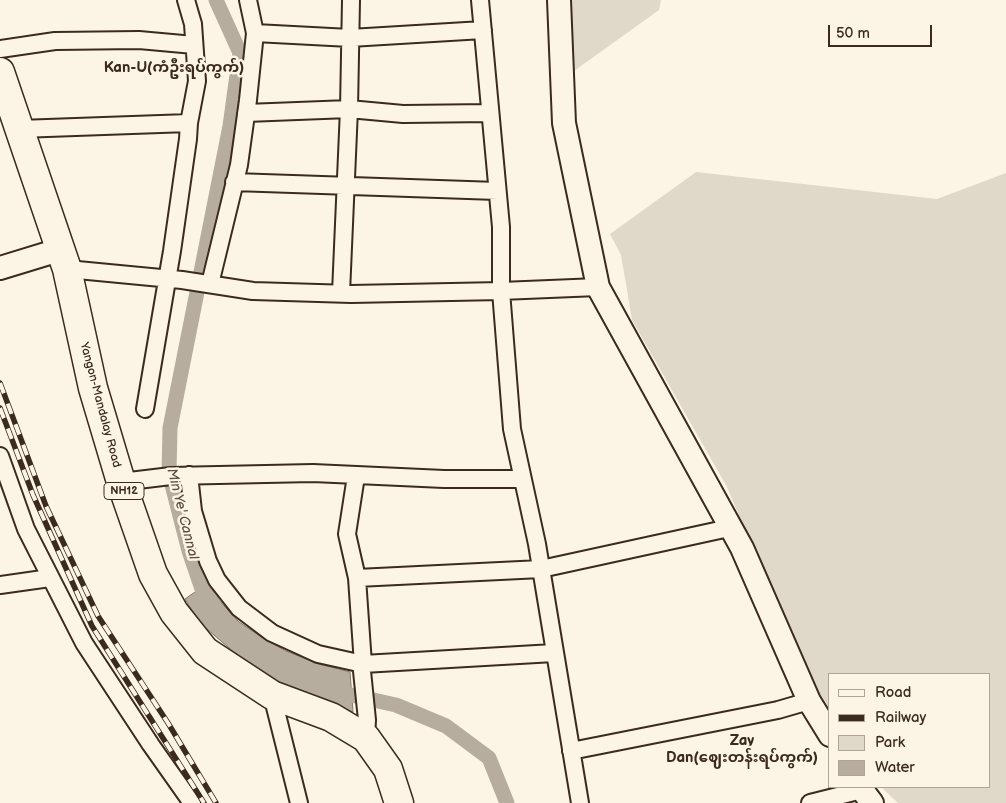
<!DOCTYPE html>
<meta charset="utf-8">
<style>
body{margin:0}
#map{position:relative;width:1006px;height:803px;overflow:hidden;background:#fcf5e5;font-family:"Balsamiq Sans",sans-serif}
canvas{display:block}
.legend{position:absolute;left:828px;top:673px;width:162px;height:115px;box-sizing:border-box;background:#fcf5e5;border:1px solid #afa495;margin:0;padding:6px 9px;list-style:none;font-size:15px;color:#3b2a1e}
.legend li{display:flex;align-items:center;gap:10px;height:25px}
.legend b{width:25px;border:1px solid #afa495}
.scale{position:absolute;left:828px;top:25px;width:104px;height:22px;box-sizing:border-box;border:2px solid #3b2a1e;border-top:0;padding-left:6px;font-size:15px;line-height:18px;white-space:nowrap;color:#3b2a1e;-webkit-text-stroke:4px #fcf5e5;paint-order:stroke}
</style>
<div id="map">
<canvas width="1006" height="803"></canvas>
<ul class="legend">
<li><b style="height:6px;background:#fcf5e5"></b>Road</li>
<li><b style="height:6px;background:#3b2a1e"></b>Railway</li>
<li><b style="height:14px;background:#e0d8c8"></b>Park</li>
<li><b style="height:14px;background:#b7ad9e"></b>Water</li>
</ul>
<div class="scale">50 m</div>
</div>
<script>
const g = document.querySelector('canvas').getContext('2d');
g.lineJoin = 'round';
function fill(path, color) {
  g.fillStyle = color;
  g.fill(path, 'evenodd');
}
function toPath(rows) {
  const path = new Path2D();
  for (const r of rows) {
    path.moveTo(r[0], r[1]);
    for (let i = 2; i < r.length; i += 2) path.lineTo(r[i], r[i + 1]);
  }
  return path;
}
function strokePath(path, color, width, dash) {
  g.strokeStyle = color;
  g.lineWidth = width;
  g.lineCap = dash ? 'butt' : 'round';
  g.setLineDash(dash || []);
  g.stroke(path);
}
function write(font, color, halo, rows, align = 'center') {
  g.font = font + ' "Balsamiq Sans","Noto Sans Myanmar",sans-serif';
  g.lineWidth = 5;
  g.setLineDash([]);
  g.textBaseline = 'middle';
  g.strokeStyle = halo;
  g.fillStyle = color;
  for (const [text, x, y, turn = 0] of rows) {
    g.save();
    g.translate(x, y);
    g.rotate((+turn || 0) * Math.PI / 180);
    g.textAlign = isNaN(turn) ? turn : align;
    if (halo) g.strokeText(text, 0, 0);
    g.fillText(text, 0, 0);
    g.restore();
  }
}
const green = toPath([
 [565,0,661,0,659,10,574,71],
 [696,172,937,199,1006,173,1006,803,898,803,881,787,990,787,990,674,830,674,830,732,727,487,632,320,621,255,610,234]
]);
const water = toPath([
 [205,585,239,622,263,638,286,651,319,664,350,672,353,712,268,679,243,660,200,623,185,599,205,585]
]);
const canal = toPath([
 [213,603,202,589,189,551,169,473,170,428,230,126,240,53,216,0],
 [333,691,396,705,446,726,489,758,507,803]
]);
const minor = toPath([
 [480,0,501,227,501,291,512,429,537,544,580,803],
 [255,33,350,38,483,30],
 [0,49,55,41,139,40,194,45],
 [246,113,349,109,403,114,490,113],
 [19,129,189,123],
 [234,182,497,191],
 [67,269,182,280,253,291,351,294,501,291,598,287],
 [210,284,239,165,248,100,255,33,248,0],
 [341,293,349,109,351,0],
 [145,409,172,251,188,139,189,123,197,81,193,24,186,0],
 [0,456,26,529,84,643,151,745,192,803],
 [189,475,193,511,208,561,217,580,239,608,272,633,318,654,363,664,554,653],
 [356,476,347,534,357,578,363,664,362,671,367,720,366,738],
 [121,482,171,476,313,473,444,479,522,479],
 [357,578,541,569,729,528],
 [0,585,50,578],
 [272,695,299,803],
 [571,751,778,710,809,701],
 [810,803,862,790]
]);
const secondary = toPath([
 [559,0,564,123,598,287,742,548,809,701,830,735],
 [0,268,59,250],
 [860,787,872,803]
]);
const trunk = toPath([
 [0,72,67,269,93,388,121,482,153,574,174,612,205,651,272,695,331,717,366,738,388,769,399,803]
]);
const rail = toPath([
 [0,383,46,506,98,616,168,723,216,803],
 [0,408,33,495,92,626,204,803]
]);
const shields = [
 [124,491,40]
];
const shieldNames = [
 ["NH12",124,491]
];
const streetNames = [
 ["Yangon-Mandalay Road",100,405,75]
];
const waterNames = [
 ["Min Ye' Cannal",182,514,76]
];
const quarterNames = [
 ["Kan-U(ကံဦးရပ်ကွက်)",174,68],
 ["Zay",742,741],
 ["Dan(ဈေးတန်းရပ်ကွက်)",742,758]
];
fill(green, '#e0d8c8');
fill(water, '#b7ad9e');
strokePath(water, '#85796b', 1);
strokePath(canal, '#b7ad9e', 15);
strokePath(minor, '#3b2a1e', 20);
strokePath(secondary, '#3b2a1e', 26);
strokePath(trunk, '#3b2a1e', 31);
strokePath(minor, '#fcf5e5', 16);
strokePath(secondary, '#fcf5e5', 22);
strokePath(trunk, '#fcf5e5', 28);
strokePath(rail, '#3b2a1e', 5.5);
strokePath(rail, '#fcf5e5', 4, [11]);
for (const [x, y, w] of shields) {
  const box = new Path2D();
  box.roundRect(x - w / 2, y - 8.5, w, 17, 4);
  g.fillStyle = '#fcf5e5';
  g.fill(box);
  strokePath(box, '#3b2a1e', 1);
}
write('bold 11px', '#3b2a1e', null, shieldNames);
write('12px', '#3b2a1e', '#fcf5e5', streetNames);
write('italic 14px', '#605144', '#fcf5e5', waterNames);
write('bold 15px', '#3b2a1e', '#fcf5e5', quarterNames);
</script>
